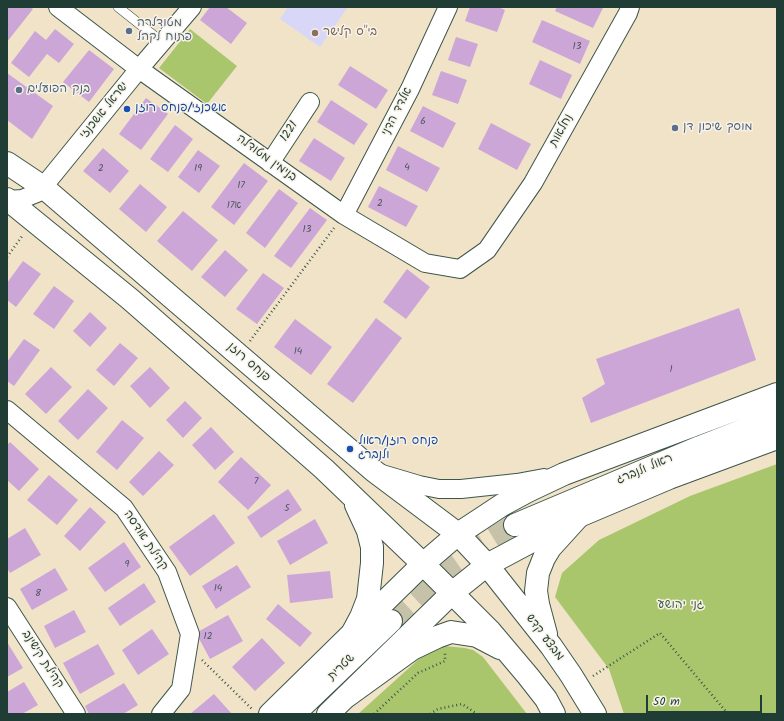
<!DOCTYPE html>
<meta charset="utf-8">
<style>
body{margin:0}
#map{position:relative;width:784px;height:721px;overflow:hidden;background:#f0e3c7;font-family:Kalam,sans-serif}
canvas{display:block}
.frame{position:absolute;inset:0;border:8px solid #1f3d34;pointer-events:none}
.scale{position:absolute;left:646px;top:695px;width:116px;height:18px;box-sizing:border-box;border:2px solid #1f3d34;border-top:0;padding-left:5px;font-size:12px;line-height:14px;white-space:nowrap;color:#1f3d34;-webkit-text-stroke:3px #f7f3e8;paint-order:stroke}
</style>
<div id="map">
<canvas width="784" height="721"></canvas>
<div class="frame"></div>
<div class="scale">50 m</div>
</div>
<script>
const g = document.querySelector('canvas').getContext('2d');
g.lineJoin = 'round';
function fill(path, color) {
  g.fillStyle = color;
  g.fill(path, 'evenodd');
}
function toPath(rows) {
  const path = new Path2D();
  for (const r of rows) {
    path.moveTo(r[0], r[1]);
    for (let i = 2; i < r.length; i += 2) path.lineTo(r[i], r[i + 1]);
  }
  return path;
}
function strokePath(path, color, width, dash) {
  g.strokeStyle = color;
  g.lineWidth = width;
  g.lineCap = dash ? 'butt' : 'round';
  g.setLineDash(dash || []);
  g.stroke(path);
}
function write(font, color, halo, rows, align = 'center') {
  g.font = font + ' Kalam,"Playpen Sans Hebrew",sans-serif';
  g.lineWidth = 3;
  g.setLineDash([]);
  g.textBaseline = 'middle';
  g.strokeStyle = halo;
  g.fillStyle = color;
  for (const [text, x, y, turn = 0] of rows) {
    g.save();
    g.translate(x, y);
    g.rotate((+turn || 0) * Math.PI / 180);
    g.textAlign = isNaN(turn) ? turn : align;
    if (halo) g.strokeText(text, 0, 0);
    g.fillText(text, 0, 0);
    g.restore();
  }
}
const built = toPath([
 [288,7,348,7,320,47,280,19]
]);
const green = toPath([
 [190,29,237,66,207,104,159,68],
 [777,464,777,714,624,714,609,669,555,597,562,573,599,540,690,496],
 [445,646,465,648,473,650,483,657,527,714,358,714,420,658,432,651]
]);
const building = toPath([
 [7,7,30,7,33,9,7,42],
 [210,7,226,7,247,23,231,44,200,20],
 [470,7,498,7,505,10,497,32,465,21],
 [557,7,601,7,603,8,593,28,555,11],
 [542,20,590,41,580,64,532,42],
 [55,29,74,44,59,63,47,54,29,77,11,63,35,31,46,40],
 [456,37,478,44,470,67,448,60],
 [89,50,114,69,89,102,63,82],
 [540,60,572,75,561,99,529,84],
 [350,66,388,90,376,109,338,85],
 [441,71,467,80,458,104,432,95],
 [7,73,53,106,32,139,7,120],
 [146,98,168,114,141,150,119,134],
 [331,100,368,124,354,145,317,122],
 [423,106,456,123,443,148,410,131],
 [491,123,531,144,517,170,478,149],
 [175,125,193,139,168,172,150,159],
 [314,138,345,158,331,181,299,161],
 [398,146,440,168,427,192,386,170],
 [103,148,129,171,110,193,83,171],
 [198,150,220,166,199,193,178,177],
 [244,163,268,181,234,225,211,207],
 [140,184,167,207,146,232,119,209],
 [379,186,418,206,406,227,368,207],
 [279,189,298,203,265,248,246,233],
 [310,208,327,220,291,268,274,256],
 [183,211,218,240,192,271,157,241],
 [225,250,248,270,225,297,201,277],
 [23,261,41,274,16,307,7,300,7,283],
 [407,269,430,287,406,319,383,302],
 [263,273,284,288,257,324,236,309],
 [54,286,74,301,54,329,33,314],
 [739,308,756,360,591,423,582,398,605,384,596,359],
 [90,312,107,328,90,347,73,331],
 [376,318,402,338,353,403,327,384],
 [295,319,332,347,311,375,274,347],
 [24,339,40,350,14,386,7,381,7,362],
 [120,343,138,358,114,386,96,370],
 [51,367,72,387,46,414,25,394],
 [150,367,170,388,150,408,130,386],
 [88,389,108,408,78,440,58,421],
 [185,401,202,418,183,438,166,420],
 [122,420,144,438,117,470,96,452],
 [211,427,234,452,215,470,192,445],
 [10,442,39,469,19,491,7,480,7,445],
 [159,451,174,465,143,496,129,482],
 [241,457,271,485,248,510,218,482],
 [49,475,78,500,57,525,27,500],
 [288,489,302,510,261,538,247,517],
 [90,507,106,522,80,551,64,536],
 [214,514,235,543,190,576,169,547],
 [315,519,328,543,290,565,277,541],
 [25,528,41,555,10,573,7,568,7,539],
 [124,542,141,567,105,592,88,568],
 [237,565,251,587,216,609,202,586],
 [55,568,68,590,32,610,20,589],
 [330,571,333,598,290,603,287,575],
 [144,583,156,602,120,626,108,608],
 [278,604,312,633,300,647,266,619],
 [74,610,86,632,55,648,44,626],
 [228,615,243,641,210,659,196,633],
 [152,629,169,654,138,675,122,650],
 [262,638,285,663,255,691,232,667],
 [7,642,23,668,7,677],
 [98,644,115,674,80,694,63,663],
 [24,682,38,705,22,714,7,714,7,692],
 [124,683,138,705,123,714,89,714,85,706],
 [214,694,232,714,190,714]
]);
const secondaryTunnel = toPath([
 [391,621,432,583,455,564,482,545,515,525]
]);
const path = toPath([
 [7,257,23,235],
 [250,341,334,228],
 [202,660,253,710],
 [593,676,660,633,728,714],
 [374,714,418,673,445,661,445,653],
 [430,714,438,709,462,704,477,714]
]);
const lane = toPath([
 [118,7,162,42]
]);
const street = toPath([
 [58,7,139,69,344,215,425,263,460,269,487,250,533,183,628,13,630,7],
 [270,163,310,102],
 [8,200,22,199,37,193,43,187,139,69,192,7],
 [344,215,410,89,448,7],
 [7,410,124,508,167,572,190,634,181,689,161,714],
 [382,474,419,485,439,489,461,489,517,483,544,478],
 [7,607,76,714]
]);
const secondary = toPath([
 [515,525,700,447,777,417],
 [270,714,423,564,458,534,502,505,528,491,564,474,777,394],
 [294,714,391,621],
 [328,714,452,593,487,565,579,516,669,478,777,438]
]);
const primary = toPath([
 [7,163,43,187,374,471,458,534,487,565,551,646,571,675,595,714],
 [7,199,130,299,324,469,423,564,490,631,528,676,546,699,554,714],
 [353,632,361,617,368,599,372,563,372,547,368,531,356,505],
 [546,634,538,604,536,591,538,573,544,558,550,548,579,516],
 [347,696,412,649,437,637,451,632,477,636,500,648]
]);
const markers = [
 [129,31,4,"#5c6f8a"],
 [315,33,4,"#8d6e63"],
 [19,90,4,"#5c6f8a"],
 [127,109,4,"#1a4fb4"],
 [675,128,4,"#5c6f8a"],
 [350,449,4,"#1a4fb4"]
];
const numberNames = [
 ["13",577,47],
 ["6",423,122],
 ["4",407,168],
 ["2",101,169],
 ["19",198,169],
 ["17",241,186],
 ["2",380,204],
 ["17א",234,206],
 ["13",307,230],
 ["14",298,352],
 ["1",671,370],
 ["7",256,482],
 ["5",287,509],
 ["9",127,565],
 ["14",218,589],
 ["8",38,594],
 ["12",208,637]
];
const serviceNames = [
 ["מטודלרה",137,24],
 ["פתוח לקהל",137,38],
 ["בנק הפועלים",27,90],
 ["מוסך שיכון דן",683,128]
];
const educationNames = [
 ["בי\"ס קלישר",323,33]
];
const transitNames = [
 ["אשכנזי/פנחס רוזן",135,109],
 ["פנחס רוזן/ראול",358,442],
 ["ולנברג",358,456]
];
const streetNames = [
 ["ישראל אשכנזי",105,111,-51],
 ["אלדד הדני",398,112,-63],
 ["נחלאות",562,131,-61],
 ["1221",290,132,-57],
 ["בנימין מטודלה",266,159,36],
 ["פנחס רוזן",248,363,41],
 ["ראול ולנברג",645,470,-23],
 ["קהילת אודסה",145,541,56],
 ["מבצע קדש",544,638,53],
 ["קהילת קישינב",42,660,57],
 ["שטרית",342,668,-44]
];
const parkNames = [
 ["גני יהושע",681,606]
];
fill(built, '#d9d7f8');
fill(green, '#aac66c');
fill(building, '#cda6d8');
strokePath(secondaryTunnel, '#c6c2aa', 22, [22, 11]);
strokePath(lane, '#3e564a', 10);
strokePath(street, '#3e564a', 20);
strokePath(secondary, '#3e564a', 24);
strokePath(primary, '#3e564a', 24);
strokePath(path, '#3e564a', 2.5, [1, 3]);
strokePath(lane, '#fff', 9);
strokePath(street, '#fff', 18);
strokePath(secondary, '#fff', 22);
strokePath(primary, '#fff', 22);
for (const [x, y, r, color] of markers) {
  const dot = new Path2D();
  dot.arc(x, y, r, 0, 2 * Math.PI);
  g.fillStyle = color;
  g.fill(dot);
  strokePath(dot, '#f7f3e8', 1.5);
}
write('10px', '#4a575d', null, numberNames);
write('12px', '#4e5e75', '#f7f3e8', serviceNames, 'left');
write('12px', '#785e54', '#f7f3e8', educationNames, 'left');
write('12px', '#164399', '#f7f3e8', transitNames, 'left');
write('12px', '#1f3d34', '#f7f3e8', streetNames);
write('12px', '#3b583f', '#f7f3e8', parkNames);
</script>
